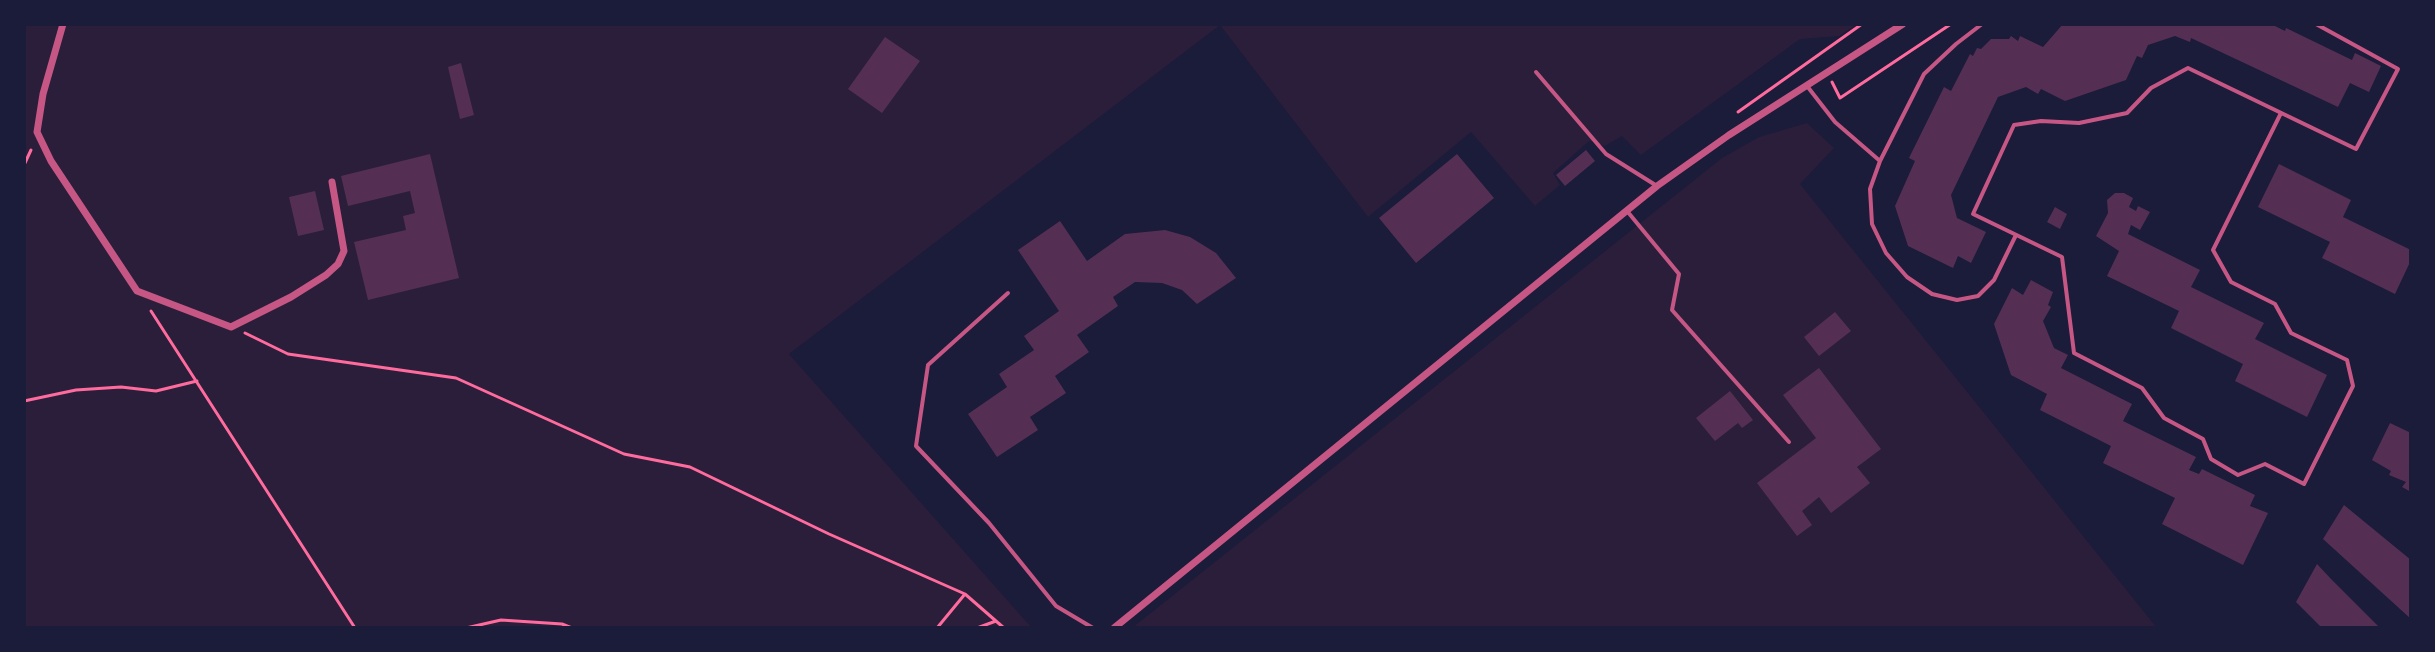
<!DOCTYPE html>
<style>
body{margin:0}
#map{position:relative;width:2435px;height:652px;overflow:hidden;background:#1b1b3a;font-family:"IBM Plex Sans",sans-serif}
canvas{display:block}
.frame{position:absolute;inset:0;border:26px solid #1b1b3a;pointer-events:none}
</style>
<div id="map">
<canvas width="2435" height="652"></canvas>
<div class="frame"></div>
</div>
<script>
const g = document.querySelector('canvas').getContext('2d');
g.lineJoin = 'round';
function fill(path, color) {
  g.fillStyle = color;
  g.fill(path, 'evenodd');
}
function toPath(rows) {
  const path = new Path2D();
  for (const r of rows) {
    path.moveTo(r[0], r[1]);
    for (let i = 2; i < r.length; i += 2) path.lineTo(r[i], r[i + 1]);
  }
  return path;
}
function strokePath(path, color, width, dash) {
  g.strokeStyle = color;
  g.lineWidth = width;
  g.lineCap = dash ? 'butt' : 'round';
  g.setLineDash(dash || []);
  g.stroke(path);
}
const green = toPath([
 [24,24,1857,24,1839,36,1800,39,1641,155,1622,136,1605,146,1589,141,1553,173,1560,185,1535,206,1471,132,1368,217,1220,25,789,354,1032,628,24,628],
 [1807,123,1834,148,1800,184,2157,628,1132,628,1722,158,1759,137]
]);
const building = toPath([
 [2063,24,2271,24,2285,31,2286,28,2352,60,2355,53,2381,66,2369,92,2350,83,2338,107,2191,38,2190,42,2175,36,2148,45,2142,58,2137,56,2126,80,2065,101,2041,89,2038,94,2026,87,1998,97,1951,195,1957,218,1986,232,1971,263,1958,256,1953,268,1908,246,1895,206,1915,161,1909,158,1944,87,1951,91,1970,54,1973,56,1977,48,1981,49,1991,39,2009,39,2011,36,2018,41,2020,36,2043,47],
 [885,37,920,61,882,113,848,89],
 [461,63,474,115,460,119,448,67],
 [1586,150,1595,161,1565,186,1556,175],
 [430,154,459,278,368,300,354,242,406,230,403,216,415,213,410,191,348,206,341,176],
 [1457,154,1494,198,1416,263,1379,218],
 [2279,164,2351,200,2343,217,2411,250,2411,260,2395,294,2322,258,2330,242,2258,207],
 [315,191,324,230,298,236,289,197],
 [2115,193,2124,193,2133,198,2129,207,2136,211,2138,206,2150,212,2140,230,2131,225,2128,234,2200,270,2191,287,2264,323,2255,339,2327,375,2307,417,2235,381,2243,364,2171,328,2179,311,2107,276,2119,251,2096,236,2108,213,2107,200],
 [2055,207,2067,214,2060,229,2047,222],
 [1060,221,1087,261,1125,234,1165,230,1190,237,1216,253,1236,278,1197,304,1182,290,1162,283,1135,282,1113,297,1118,306,1077,335,1089,352,1055,376,1066,393,1030,417,1038,430,997,457,968,414,1007,387,999,374,1034,350,1024,336,1059,311,1018,250],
 [2031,280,2053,292,2048,305,2051,307,2043,321,2054,348,2068,355,2061,368,2132,404,2123,421,2196,457,2189,470,2199,474,2202,469,2255,495,2250,506,2268,513,2243,565,2162,524,2175,498,2103,463,2111,446,2040,410,2047,394,2011,375,1994,324,2012,288,2023,295],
 [1835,312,1851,331,1819,356,1804,337],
 [1819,368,1881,449,1857,467,1870,483,1831,513,1819,497,1802,511,1812,525,1797,536,1757,483,1816,438,1783,395],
 [1730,391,1753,420,1742,428,1738,423,1715,441,1696,418],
 [2390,423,2411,433,2411,492,2402,487,2406,482,2389,475,2391,471,2372,460],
 [2344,505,2411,560,2411,619,2323,539],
 [2317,564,2332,580,2380,628,2322,628,2296,602]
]);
const path = toPath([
 [1832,82,1840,98,1951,24],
 [1738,112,1862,24],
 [24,165,31,150],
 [151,311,355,628],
 [245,333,288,354,456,378,624,454,690,467,829,534,965,594,1004,628],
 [24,401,76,390,121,387,156,391,197,381],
 [466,628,501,620,562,624,572,628],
 [937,628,965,594],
 [977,628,996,621]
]);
const service = toPath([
 [1982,24,1956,44,1924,74,1880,161,1870,189,1872,224,1886,253,1907,277,1932,294,1957,300,1978,296,1994,280,2016,235],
 [1536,72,1606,154,1657,186],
 [1807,86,1835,122,1880,161],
 [2281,113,2213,250,2231,282,2275,304,2291,333,2347,360,2353,386,2304,484,2265,464,2238,475,2211,459,2203,439,2164,418,2142,388,2074,353,2062,257,1973,214,2014,125,2041,121,2079,123,2127,113,2151,88,2188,68,2356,149,2398,69,2316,24],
 [1627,211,1679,274,1672,310,1789,442],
 [1008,293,928,365,916,446,989,523,1056,606,1093,628]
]);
const minor = toPath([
 [63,24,43,94,37,132,51,161,137,291,231,327,291,297,326,275,338,264,344,251,332,182],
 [1114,628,1657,186,1729,135,1903,24]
]);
fill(green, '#2a1e3b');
fill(building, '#542f53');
strokePath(path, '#ff6b9d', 3);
strokePath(service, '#c65784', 4);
strokePath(minor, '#c65784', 7);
</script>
